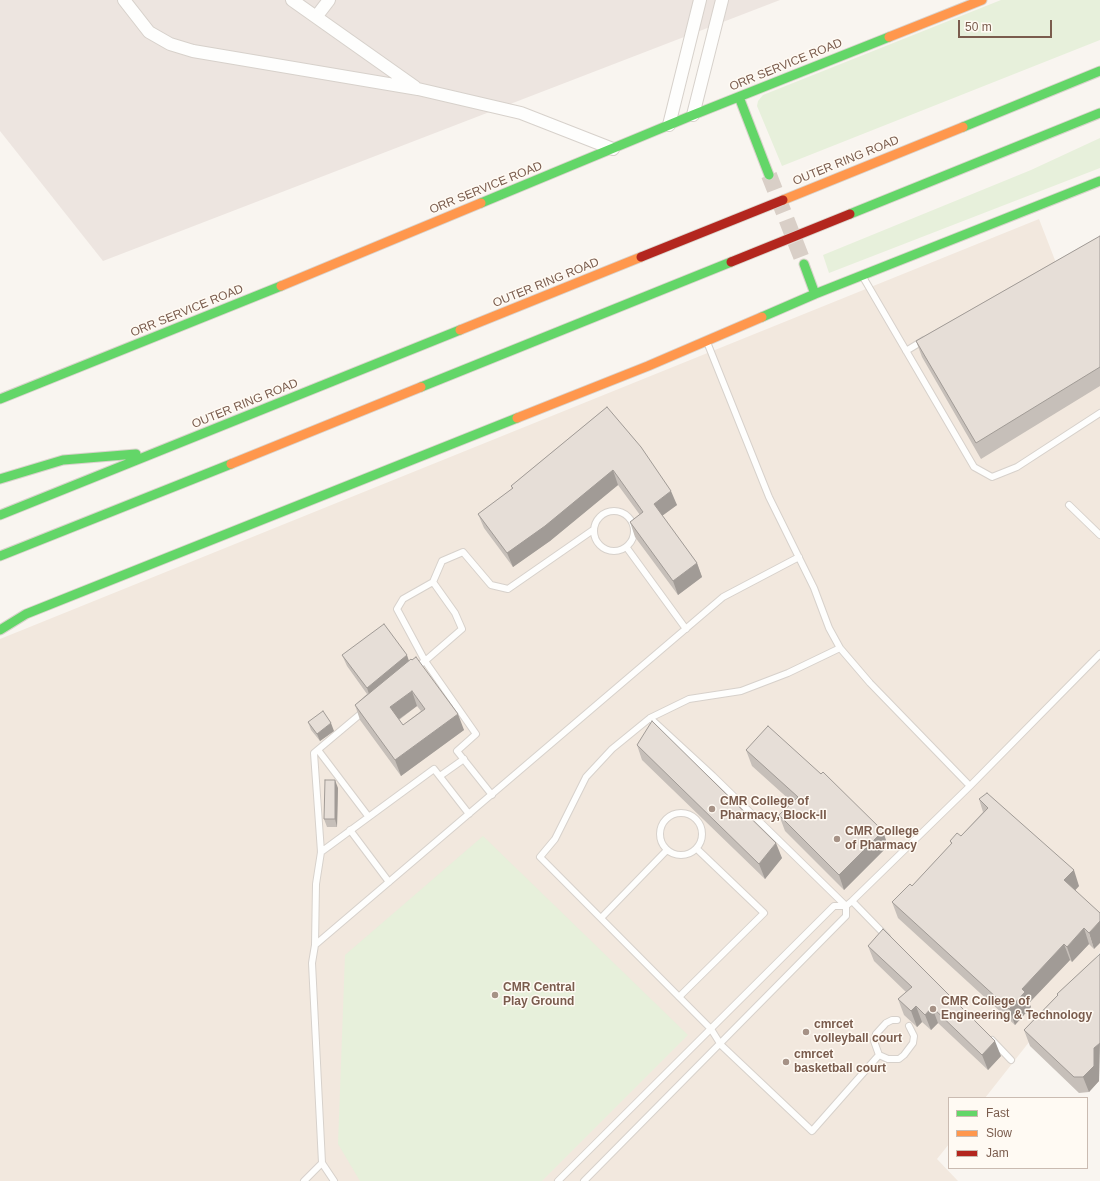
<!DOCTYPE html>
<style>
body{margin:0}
#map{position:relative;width:1100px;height:1181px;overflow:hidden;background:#f9f5f0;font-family:Arial,sans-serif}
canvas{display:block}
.legend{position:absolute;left:948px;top:1097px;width:140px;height:72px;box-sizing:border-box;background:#fffaf3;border:1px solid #cabbb1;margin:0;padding:5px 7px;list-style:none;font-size:12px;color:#7a5c4d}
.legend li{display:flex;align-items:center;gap:8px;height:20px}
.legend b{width:20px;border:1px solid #cabbb1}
.scale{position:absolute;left:958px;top:20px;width:94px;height:18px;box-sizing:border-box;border:2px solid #7a5c4d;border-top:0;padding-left:5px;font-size:12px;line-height:14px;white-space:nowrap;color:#7a5c4d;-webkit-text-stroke:3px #fffaf3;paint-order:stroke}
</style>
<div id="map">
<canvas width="1100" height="1181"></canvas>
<ul class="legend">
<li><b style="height:5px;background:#63d668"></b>Fast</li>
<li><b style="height:5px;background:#ff974d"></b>Slow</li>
<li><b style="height:5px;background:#b3261e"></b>Jam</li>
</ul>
<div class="scale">50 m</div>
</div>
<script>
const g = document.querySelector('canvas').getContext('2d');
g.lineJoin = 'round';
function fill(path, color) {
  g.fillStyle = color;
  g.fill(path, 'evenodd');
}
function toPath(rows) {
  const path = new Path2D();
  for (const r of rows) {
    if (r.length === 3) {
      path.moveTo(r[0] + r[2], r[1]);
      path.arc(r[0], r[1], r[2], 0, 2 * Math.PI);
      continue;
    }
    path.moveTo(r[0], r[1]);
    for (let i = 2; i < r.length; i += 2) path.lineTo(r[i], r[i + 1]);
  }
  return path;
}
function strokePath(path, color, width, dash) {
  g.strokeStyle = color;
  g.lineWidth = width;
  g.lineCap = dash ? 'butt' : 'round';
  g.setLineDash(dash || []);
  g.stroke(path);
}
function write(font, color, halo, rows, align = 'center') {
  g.font = font + ' Arial,sans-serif';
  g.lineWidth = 3;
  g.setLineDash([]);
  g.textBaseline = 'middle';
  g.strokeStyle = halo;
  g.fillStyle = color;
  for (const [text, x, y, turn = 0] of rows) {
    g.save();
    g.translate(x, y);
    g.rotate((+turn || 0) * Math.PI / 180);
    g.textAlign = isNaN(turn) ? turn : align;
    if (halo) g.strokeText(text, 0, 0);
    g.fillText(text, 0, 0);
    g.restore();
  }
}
const residential = toPath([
 [1039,219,1100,376,1100,952,985,1098,949,1098,949,1144,937,1159,958,1181,0,1181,0,639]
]);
const industrial = toPath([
 [0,0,780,0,103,261,0,131]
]);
const green = toPath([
 [1001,0,1100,0,1100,40,782,166,757,106,758,101,763,95],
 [1100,138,1100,168,829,273,823,255,1031,170],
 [483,836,688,1035,542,1181,360,1181,338,1144,345,955]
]);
const secondaryTunnel = toPath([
 [769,175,804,264]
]);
const lane = toPath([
 [863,277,974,467,992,477,1017,467,1100,413],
 [707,342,769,497,814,588,829,628,840,648,870,683,970,786],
 [906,351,924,340],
 [1069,505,1100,535],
 [614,531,20],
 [627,548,686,629],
 [840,648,788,673,741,691,689,699,650,718,612,749,586,777,555,839,540,857,711,1029,721,1045,812,1131,879,1055],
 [422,663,425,661,397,609,403,599,433,582],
 [318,750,368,816],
 [440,776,464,759],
 [492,795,457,751,476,734,425,661,462,629,455,613,433,582,442,561,463,552,491,585,508,589,593,530],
 [681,834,21],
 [350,830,389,882],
 [321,852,434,769,469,814],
 [852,901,887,937],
 [601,918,666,851],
 [315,945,316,884,321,852,314,753,364,711],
 [679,997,764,913,697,849],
 [897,1020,892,1020,886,1023,876,1034,874,1041,879,1055,888,1059,899,1059,904,1055,913,1043,914,1036,909,1026],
 [992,1040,1011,1060],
 [322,1163,312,963,315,945,723,597,799,557],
 [304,1181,322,1163,334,1181],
 [558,1181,834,906,846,906,852,901,970,786,1100,654],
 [584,1181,846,916,846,906,713,776,650,718]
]);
const street = toPath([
 [124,0,149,32,170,44,193,51,418,89,521,113,613,149],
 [292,0,415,87],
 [316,17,329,0],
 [693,115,722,0],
 [669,125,700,0]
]);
const fast = toPath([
 [739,97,769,175],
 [963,127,1100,71],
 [481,203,693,115,889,37],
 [850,214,1100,113],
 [804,264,815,294],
 [762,317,815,294,1100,181],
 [421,387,731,262],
 [0,399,281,286],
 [0,479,63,460,136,454],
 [0,515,460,330],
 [0,556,231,464],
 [0,630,26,614,517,418]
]);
const slow = toPath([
 [889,37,982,0],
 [783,200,963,127],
 [281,286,481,203],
 [460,330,641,257],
 [517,418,648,366,762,317],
 [231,464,421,387]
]);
const jam = toPath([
 [641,257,783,200],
 [731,262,850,214]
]);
const wall = toPath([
 [1100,236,1100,386,981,459,922,357,916,341],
 [607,407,677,505,662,516,697,563,702,577,678,595,635,537,630,522,640,515,618,485,550,541,513,567,484,528,478,514,512,489,511,486],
 [342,655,409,660,464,730,401,776,360,720,355,705,367,694,347,666],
 [417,706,421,711,403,725,399,720],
 [308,722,334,731,320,741,311,730],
 [637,745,782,858,765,879,642,760],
 [746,750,888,846,844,890,785,831,779,815,792,802,752,766],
 [338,788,337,827,327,827,324,819],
 [979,799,1079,886,1075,890,1094,949,1089,944,1072,962,1070,960,1029,1003,1031,1007,1015,1025,898,918,892,902,912,886,951,844,950,841,961,836,983,812],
 [868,946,1001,1056,988,1070,938,1023,931,1030,922,1022,917,1027,904,1015,898,999,906,992,874,961],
 [1100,954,1099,1081,1089,1092,1079,1093,1030,1046,1024,1030,1057,996,1057,994]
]);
const shadedWall = toPath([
 [613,470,618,485,550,541,513,567,507,553],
 [671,491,677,505,659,518,654,504],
 [697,563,702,577,678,595,673,581],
 [407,655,411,667,371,700,367,688],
 [412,691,417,706,395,722,390,707],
 [458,714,464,730,401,776,395,760],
 [331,723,334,731,320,741,317,734],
 [335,780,338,788,337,827,335,819],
 [883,831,888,846,844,890,839,875],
 [776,843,782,858,765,879,759,864],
 [1074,870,1079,886,1070,896,1064,880],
 [1100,921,1100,943,1094,949,1089,933],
 [1084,928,1089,944,1072,962,1067,947],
 [1064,944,1070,960,1029,1003,1031,1007,1015,1025,1009,1009,1022,989],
 [916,1006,922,1022,917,1027,911,1011],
 [932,1007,938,1023,931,1030,925,1015],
 [995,1041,1001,1056,988,1070,982,1055],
 [1100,1043,1099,1081,1089,1092,1083,1077,1094,1048]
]);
const building = toPath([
 [1100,236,1100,367,976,443,916,341,1100,236],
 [607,407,641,447,671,491,654,504,697,563,673,581,630,522,643,512,613,470,545,526,507,553,478,514,513,488,511,486,607,407],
 [384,624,407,655,367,688,342,655,384,624],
 [416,657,458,714,395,760,355,705,411,659,412,660,416,657],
 [412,691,425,709,403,725,390,707,412,691],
 [323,711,331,723,317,734,308,722,323,711],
 [652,721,776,843,759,864,637,745,652,721],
 [768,726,821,774,823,772,883,831,839,875,779,815,798,797,746,750,768,726],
 [325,780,335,780,335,819,324,819,325,780],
 [987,793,1074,870,1064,880,1100,913,1100,921,1089,933,1084,928,1067,947,1064,944,1022,989,1025,992,1009,1009,892,902,910,884,912,886,952,843,950,841,957,833,961,836,988,808,979,799,987,793],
 [883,929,995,1041,982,1055,932,1007,925,1015,916,1006,911,1011,898,999,912,987,868,946,883,929],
 [1100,954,1100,1043,1094,1048,1094,1066,1083,1077,1074,1077,1024,1030,1058,995,1057,994,1100,954]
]);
const markers = [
 [712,809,4,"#a69286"],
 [837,839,4,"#a69286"],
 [495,995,4,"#a69286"],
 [933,1009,4,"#a69286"],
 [806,1032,4,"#a69286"],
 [786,1062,4,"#a69286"]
];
const streetNames = [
 ["ORR SERVICE ROAD",786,65,-22],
 ["OUTER RING ROAD",846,161,-22],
 ["ORR SERVICE ROAD",486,188,-22],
 ["OUTER RING ROAD",546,283,-22],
 ["ORR SERVICE ROAD",187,311,-22],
 ["OUTER RING ROAD",245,404,-22]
];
const poiNames = [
 ["CMR College of",720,802],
 ["Pharmacy, Block-II",720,816],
 ["CMR College",845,832],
 ["of Pharmacy",845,846],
 ["CMR Central",503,988],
 ["Play Ground",503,1002],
 ["CMR College of",941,1002],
 ["Engineering & Technology",941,1016],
 ["cmrcet",814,1025],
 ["volleyball court",814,1039],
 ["cmrcet",794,1055],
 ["basketball court",794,1069]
];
fill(residential, '#f2e8de');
fill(industrial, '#ede5e0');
fill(green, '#e7f0db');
strokePath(secondaryTunnel, '#d9cfc7', 16, [16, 8]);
strokePath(lane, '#d7d1cb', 8);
strokePath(street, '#d7d1cb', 14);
strokePath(fast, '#d9d2cb', 11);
strokePath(slow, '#d9d2cb', 11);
strokePath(jam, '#d9d2cb', 11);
strokePath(lane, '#fefefd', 6);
strokePath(street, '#fefefd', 12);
strokePath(fast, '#63d668', 9);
strokePath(slow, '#ff974d', 9);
strokePath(jam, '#b3261e', 9);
fill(wall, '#c6bfb9');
fill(shadedWall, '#a19b96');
fill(building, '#e6ded7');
strokePath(building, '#a19b96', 1);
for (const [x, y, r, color] of markers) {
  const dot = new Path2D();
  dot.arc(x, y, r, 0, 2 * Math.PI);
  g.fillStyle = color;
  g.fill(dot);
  strokePath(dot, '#fffaf3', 1.5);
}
write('12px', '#7a5c4d', '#fffaf3', streetNames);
write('bold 12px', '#7a5c4d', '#fffaf3', poiNames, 'left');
</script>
